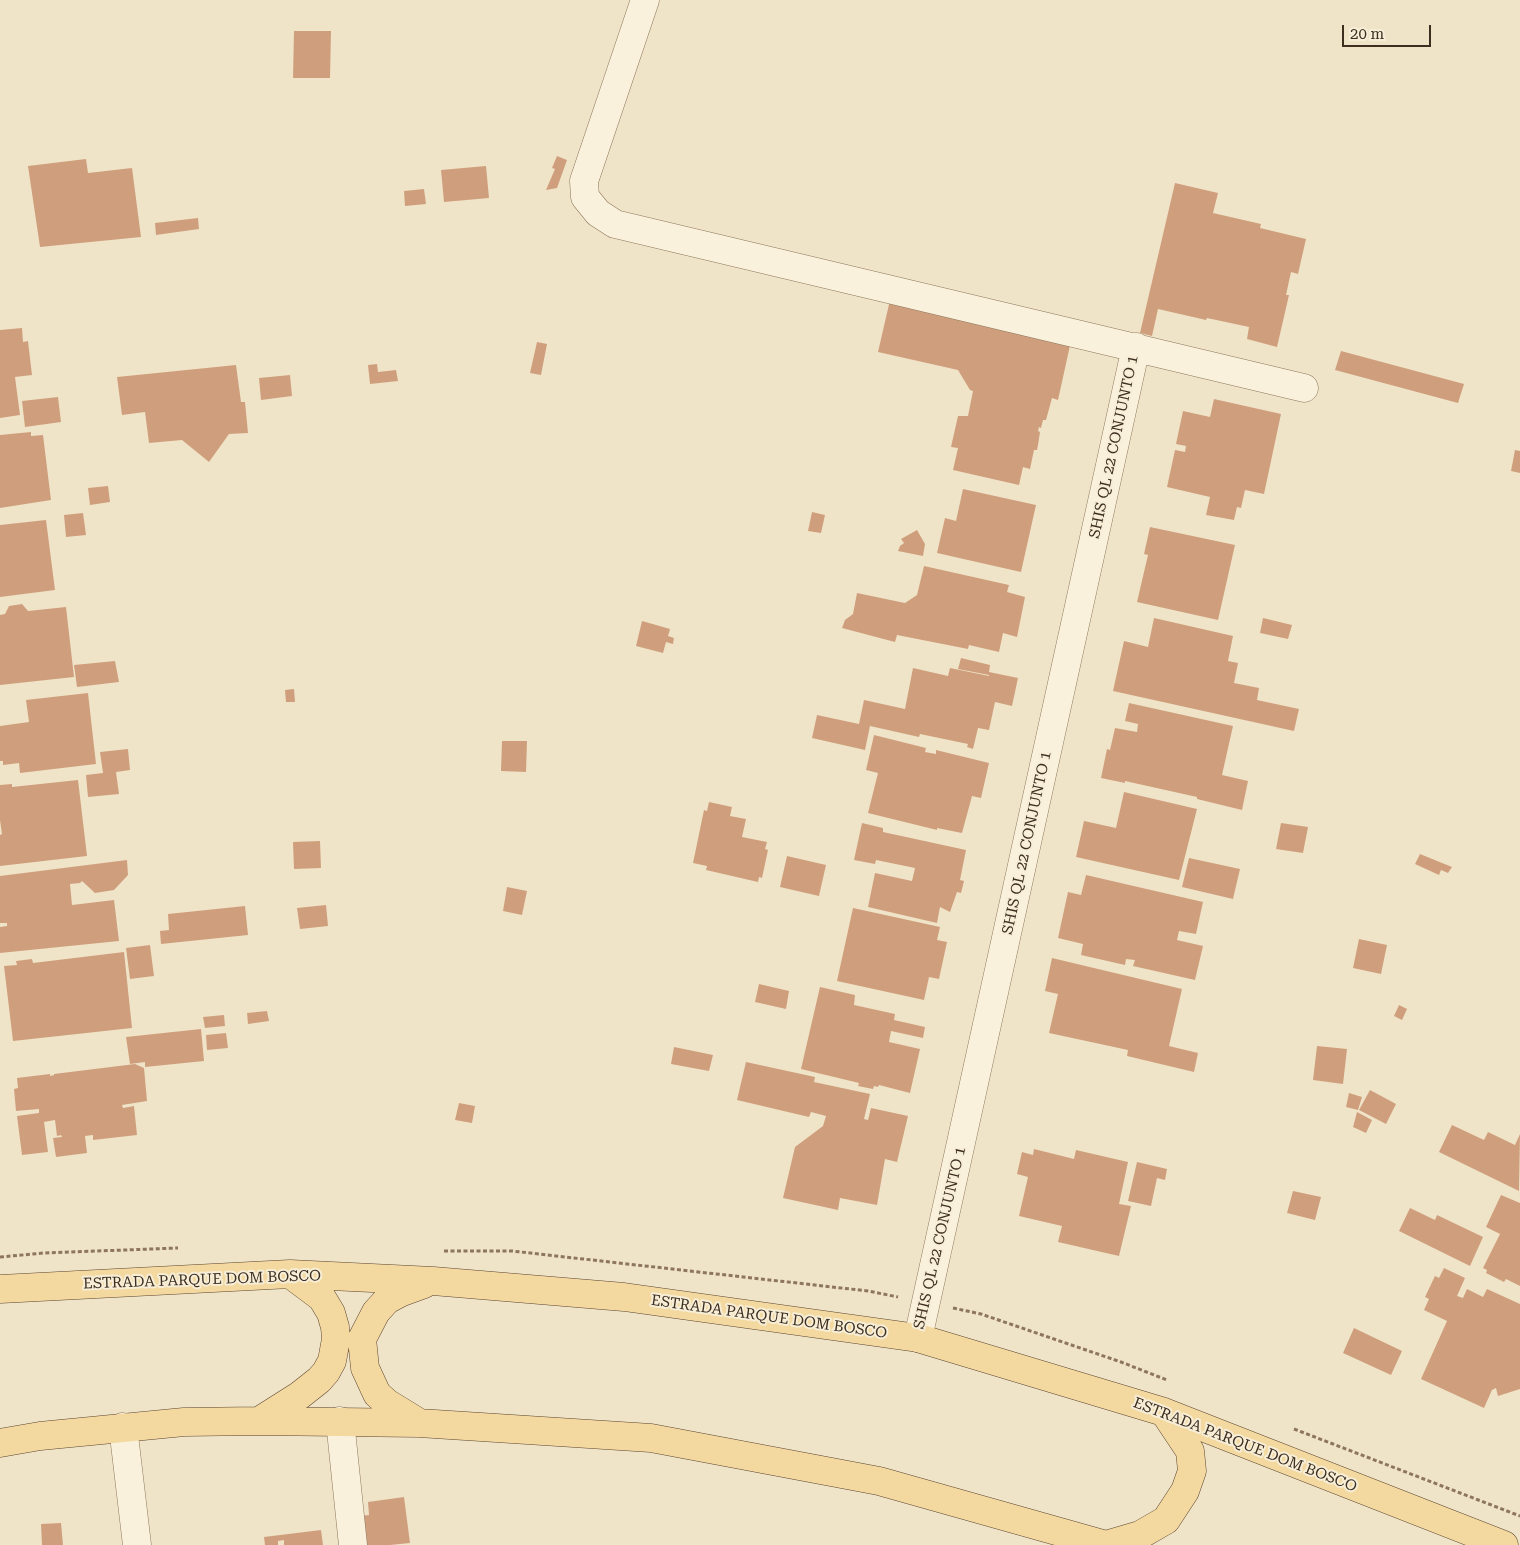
<!DOCTYPE html>
<style>
body{margin:0}
#map{position:relative;width:1520px;height:1545px;overflow:hidden;background:#f0e4c8;font-family:"Roboto Serif",serif}
canvas{display:block}
.scale{position:absolute;left:1342px;top:25px;width:89px;height:22px;box-sizing:border-box;border:2px solid #3d2e20;border-top:0;padding-left:6px;font-size:15px;line-height:18px;white-space:nowrap;color:#3d2e20;-webkit-text-stroke:4px #f7eed8;paint-order:stroke}
</style>
<div id="map">
<canvas width="1520" height="1545"></canvas>
<div class="scale">20 m</div>
</div>
<script>
const g = document.querySelector('canvas').getContext('2d');
g.lineJoin = 'round';
function fill(path, color) {
  g.fillStyle = color;
  g.fill(path, 'evenodd');
}
function toPath(rows) {
  const path = new Path2D();
  for (const r of rows) {
    path.moveTo(r[0], r[1]);
    for (let i = 2; i < r.length; i += 2) path.lineTo(r[i], r[i + 1]);
  }
  return path;
}
function strokePath(path, color, width, dash) {
  g.strokeStyle = color;
  g.lineWidth = width;
  g.lineCap = dash ? 'butt' : 'round';
  g.setLineDash(dash || []);
  g.stroke(path);
}
function write(font, color, halo, rows, align = 'center') {
  g.font = font + ' "Roboto Serif",serif';
  g.lineWidth = 4;
  g.setLineDash([]);
  g.textBaseline = 'middle';
  g.strokeStyle = halo;
  g.fillStyle = color;
  for (const [text, x, y, turn = 0] of rows) {
    g.save();
    g.translate(x, y);
    g.rotate((+turn || 0) * Math.PI / 180);
    g.textAlign = isNaN(turn) ? turn : align;
    if (halo) g.strokeText(text, 0, 0);
    g.fillText(text, 0, 0);
    g.restore();
  }
}
const building = toPath([
 [294,31,331,31,330,78,293,78],
 [557,156,567,160,557,188,546,190,555,169,552,168],
 [86,159,88,173,132,168,141,237,40,247,28,166],
 [486,166,489,198,444,202,441,170],
 [1175,183,1218,193,1213,213,1261,224,1260,228,1306,239,1298,274,1291,272,1286,295,1289,295,1277,347,1247,339,1249,327,1207,318,1206,320,1158,309,1152,336,1140,333],
 [424,189,426,204,405,206,404,191],
 [198,218,199,229,156,235,155,223],
 [890,300,1071,341,1058,400,1052,398,1046,420,1043,420,1041,428,1039,427,1038,431,1040,432,1038,445,1037,450,1034,450,1030,469,1023,467,1019,485,953,470,958,448,951,447,958,416,968,416,973,391,970,390,958,370,878,352],
 [22,328,23,342,28,341,32,375,15,377,20,415,0,418,0,330],
 [537,342,547,344,541,375,530,373],
 [1341,351,1464,384,1458,403,1335,370],
 [377,364,378,372,396,370,398,381,370,384,368,365],
 [236,365,241,402,245,402,248,433,229,434,209,462,182,440,149,443,145,412,122,415,117,377],
 [290,375,292,396,261,400,259,378],
 [58,397,61,422,25,427,22,401],
 [1214,399,1281,414,1264,494,1245,490,1241,508,1237,507,1234,520,1206,515,1210,497,1167,487,1175,450,1185,452,1186,446,1176,444,1183,411,1210,417],
 [31,432,31,436,43,435,51,500,0,508,0,435],
 [1515,450,1520,451,1520,473,1511,471],
 [108,486,110,502,90,505,88,488],
 [963,489,1036,505,1021,572,937,553,945,518,956,521],
 [812,512,825,515,821,533,808,531],
 [83,513,86,535,66,537,64,515],
 [46,520,55,590,0,597,0,525],
 [1150,527,1235,545,1218,620,1137,602,1148,555,1144,554],
 [917,530,925,544,923,556,898,551,900,546,904,543,901,539],
 [924,566,1009,585,1007,592,1025,597,1017,637,1003,633,999,652,969,645,968,649,897,635,895,642,842,628,845,620,853,614,857,593,905,603,917,595],
 [22,604,28,611,66,607,74,677,0,685,0,615,5,614,9,606],
 [1154,618,1233,636,1228,661,1238,663,1234,683,1259,688,1257,700,1299,709,1294,731,1113,691,1124,641,1148,647],
 [1263,618,1292,625,1288,639,1260,633],
 [642,621,670,629,668,636,674,638,673,644,666,642,663,653,636,646],
 [961,658,990,665,989,672,1018,678,1012,706,995,702,989,730,978,728,973,749,967,747,968,744,920,734,919,737,870,726,865,750,812,738,817,715,859,724,864,700,905,709,913,668,948,676,950,668,989,676,989,675,958,669],
 [115,661,119,682,77,687,74,665],
 [294,689,295,702,286,702,285,690],
 [88,693,96,764,20,773,19,763,3,765,3,761,0,761,0,726,29,722,26,700],
 [1129,703,1233,726,1222,775,1248,781,1242,810,1197,799,1197,797,1125,781,1125,783,1101,778,1107,749,1110,750,1115,728,1137,732,1138,724,1125,721],
 [874,735,926,748,925,752,936,754,936,750,989,763,981,798,972,796,962,833,937,828,937,830,868,813,878,773,866,770],
 [502,741,527,741,526,772,501,771],
 [128,749,130,770,116,772,119,794,88,797,86,775,103,773,100,752],
 [78,780,87,856,0,866,0,835,2,834,0,820,0,785,12,784,12,787],
 [1124,792,1197,809,1179,880,1076,857,1084,821,1116,828],
 [709,802,732,807,730,816,746,819,742,837,767,842,765,849,768,850,762,878,759,877,758,882,706,870,707,866,693,863,704,810,707,811],
 [862,823,883,828,883,832,966,850,960,880,964,881,961,893,957,892,950,912,940,907,937,923,868,907,875,873,912,881,915,868,876,860,875,864,854,860],
 [1281,823,1308,827,1303,853,1276,849],
 [320,841,321,868,294,869,293,842],
 [1420,854,1452,867,1448,873,1441,870,1439,875,1415,864],
 [787,856,826,865,819,896,780,887],
 [1189,858,1240,869,1233,899,1182,887],
 [127,860,128,875,114,890,95,893,82,881,80,883,70,884,72,905,114,900,119,941,0,953,0,927,7,926,7,923,0,923,0,876],
 [1086,875,1203,902,1196,934,1179,931,1177,940,1203,946,1195,980,1133,966,1135,960,1126,959,1125,965,1081,955,1083,944,1058,938,1068,892,1081,895],
 [507,887,527,891,522,915,503,911],
 [326,905,328,926,300,929,297,908],
 [245,906,248,935,161,944,160,931,169,930,168,914],
 [853,908,940,927,937,940,947,942,939,979,929,977,924,1000,837,981],
 [1359,939,1387,945,1381,974,1353,968],
 [150,945,154,976,130,979,126,948],
 [124,952,132,1028,13,1041,4,966,17,965,16,961,32,959,33,963],
 [1052,958,1182,989,1169,1046,1198,1053,1194,1072,1127,1056,1128,1050,1049,1033,1058,994,1045,991],
 [759,984,789,991,786,1009,755,1002],
 [820,987,855,995,854,1005,895,1014,894,1020,925,1027,923,1038,891,1031,889,1042,920,1049,910,1093,879,1085,878,1087,874,1086,873,1089,858,1086,859,1083,801,1069],
 [1399,1005,1407,1009,1402,1020,1394,1016],
 [267,1011,269,1021,248,1024,247,1013],
 [224,1015,225,1026,205,1028,203,1017],
 [201,1029,204,1061,145,1067,145,1062,130,1064,126,1037],
 [226,1033,228,1048,207,1050,206,1035],
 [1317,1046,1347,1049,1343,1084,1313,1080],
 [674,1047,713,1055,709,1071,671,1064],
 [746,1062,815,1077,814,1082,870,1094,864,1119,868,1120,871,1108,908,1116,897,1162,885,1159,877,1205,840,1198,838,1210,783,1198,795,1147,823,1126,826,1116,811,1112,809,1117,737,1100],
 [135,1064,144,1068,147,1101,122,1105,123,1108,134,1106,137,1135,93,1140,93,1135,85,1136,87,1153,56,1157,53,1138,62,1137,61,1135,57,1136,55,1120,44,1122,48,1152,22,1155,17,1116,39,1113,39,1109,16,1111,14,1089,18,1088,17,1078,50,1074,50,1076,54,1075,54,1074],
 [1370,1090,1396,1104,1386,1124,1359,1110],
 [1349,1093,1362,1097,1358,1110,1346,1107],
 [459,1103,475,1106,472,1123,455,1120],
 [1357,1112,1372,1120,1366,1133,1353,1127],
 [1452,1125,1484,1140,1488,1132,1515,1145,1520,1134,1519,1191,1439,1152],
 [1034,1149,1074,1159,1076,1150,1128,1162,1119,1204,1131,1206,1119,1256,1058,1242,1062,1226,1019,1216,1028,1177,1017,1174,1022,1152,1033,1155],
 [1137,1162,1167,1169,1165,1180,1157,1178,1151,1206,1128,1201],
 [1293,1191,1321,1197,1315,1220,1287,1213],
 [1501,1195,1520,1203,1520,1286,1506,1279,1504,1282,1486,1273,1487,1270,1483,1268,1500,1234,1486,1227],
 [1410,1208,1435,1220,1437,1215,1483,1237,1470,1266,1399,1231],
 [1444,1268,1465,1278,1457,1296,1463,1298,1467,1289,1483,1297,1487,1289,1520,1304,1520,1389,1498,1396,1496,1388,1492,1390,1484,1408,1421,1379,1447,1321,1424,1310,1429,1299,1425,1297,1435,1276,1439,1278],
 [1354,1328,1402,1351,1391,1375,1343,1353],
 [404,1497,410,1543,390,1545,344,1545,341,1519,369,1515,368,1502],
 [61,1523,63,1545,42,1545,41,1524],
 [321,1530,323,1545,284,1545,284,1540,278,1541,278,1545,265,1545,264,1537]
]);
const path = toPath([
 [444,1251,512,1251,868,1291,898,1297],
 [0,1257,44,1253,178,1248],
 [953,1308,981,1314,1121,1362,1167,1380],
 [1294,1429,1520,1516]
]);
const minor = toPath([
 [645,0,584,181,585,197,598,213,615,224,1304,388],
 [918,1338,1136,347],
 [340,1421,353,1545],
 [123,1427,137,1545]
]);
const major = toPath([
 [0,1289,290,1274,433,1281,624,1297,918,1338,1164,1412,1504,1545],
 [259,1421,300,1395,319,1380,326,1372,332,1361,336,1339,335,1327,331,1313,322,1298,290,1274],
 [418,1422,387,1403,377,1394,365,1368,362,1339,376,1312,387,1300,402,1292,424,1284],
 [0,1443,40,1436,184,1422,259,1421,419,1423,651,1438,879,1481,1106,1545],
 [1106,1545,1140,1535,1166,1520,1185,1491,1192,1471,1190,1451,1164,1412]
]);
const streetNames = [
 ["SHIS QL 22 CONJUNTO 1",1114,447,-78],
 ["SHIS QL 22 CONJUNTO 1",1027,843,-78],
 ["SHIS QL 22 CONJUNTO 1",940,1238,-77],
 ["ESTRADA PARQUE DOM BOSCO",202,1280,-2],
 ["ESTRADA PARQUE DOM BOSCO",769,1317,8],
 ["ESTRADA PARQUE DOM BOSCO",1245,1445,21]
];
fill(building, '#cf9f7d');
strokePath(minor, '#8d765c', 29);
strokePath(major, '#5b4430', 29);
strokePath(path, '#8d765c', 3, [4, 2.5]);
strokePath(minor, '#faf1dc', 28);
strokePath(major, '#f3d9a0', 28);
write('15px', '#3d2e20', '#f7eed8', streetNames);
</script>
